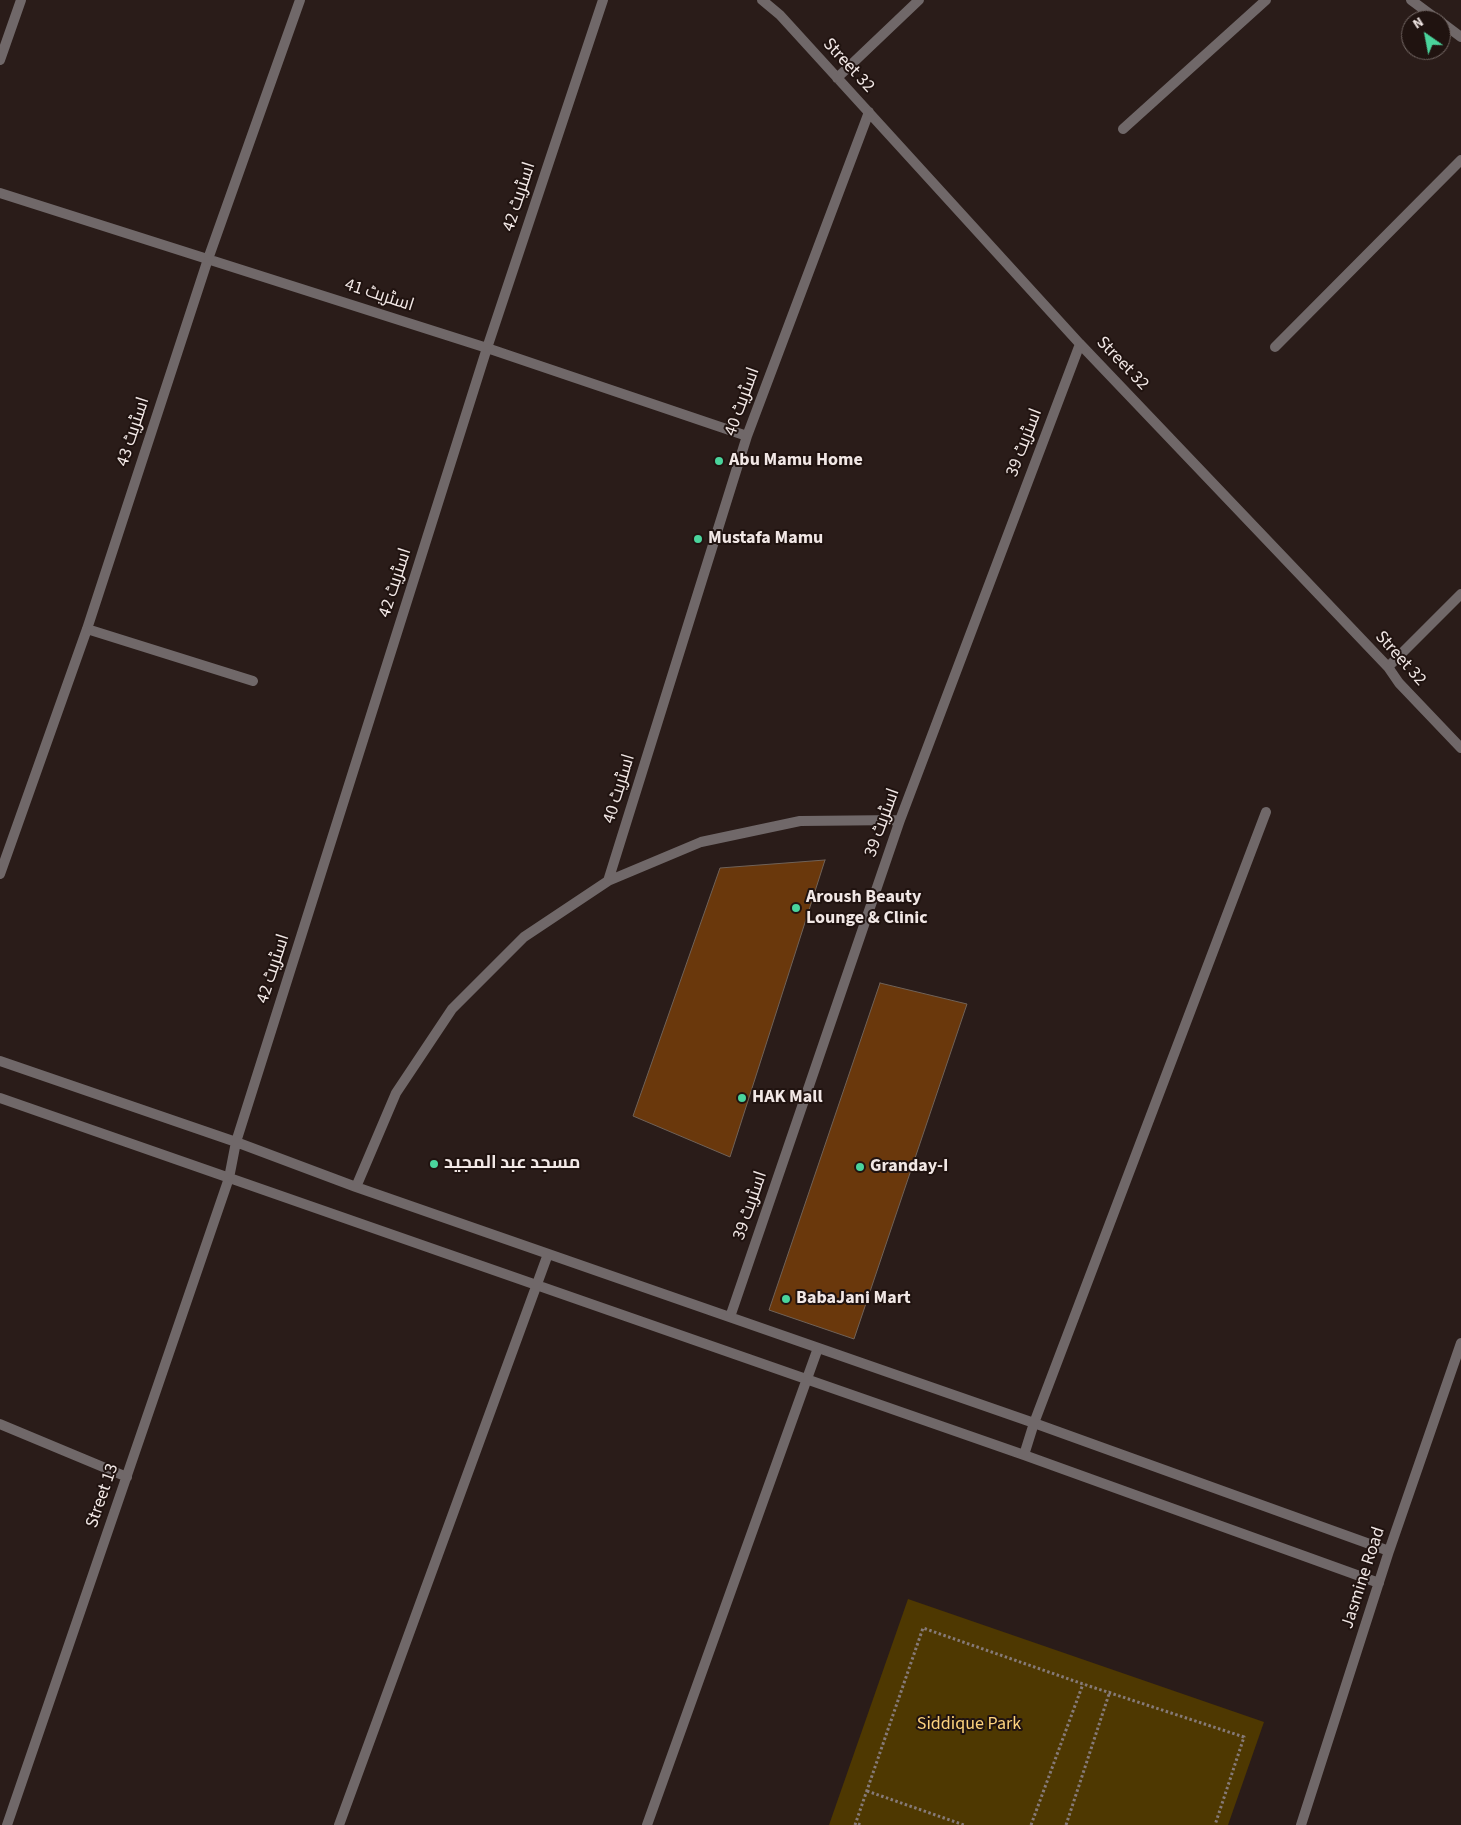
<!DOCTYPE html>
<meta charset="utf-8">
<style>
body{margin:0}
#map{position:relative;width:1461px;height:1825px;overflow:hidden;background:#2a1c19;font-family:"Source Sans 3",sans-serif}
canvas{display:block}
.north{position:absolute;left:1401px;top:10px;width:50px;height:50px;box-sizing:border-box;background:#201310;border:1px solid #746865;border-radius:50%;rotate:327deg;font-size:14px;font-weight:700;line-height:20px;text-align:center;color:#f1e7e5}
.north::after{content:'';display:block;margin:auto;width:18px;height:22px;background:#4ad49c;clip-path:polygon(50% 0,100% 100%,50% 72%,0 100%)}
</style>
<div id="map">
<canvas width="1461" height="1825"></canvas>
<div class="north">N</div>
</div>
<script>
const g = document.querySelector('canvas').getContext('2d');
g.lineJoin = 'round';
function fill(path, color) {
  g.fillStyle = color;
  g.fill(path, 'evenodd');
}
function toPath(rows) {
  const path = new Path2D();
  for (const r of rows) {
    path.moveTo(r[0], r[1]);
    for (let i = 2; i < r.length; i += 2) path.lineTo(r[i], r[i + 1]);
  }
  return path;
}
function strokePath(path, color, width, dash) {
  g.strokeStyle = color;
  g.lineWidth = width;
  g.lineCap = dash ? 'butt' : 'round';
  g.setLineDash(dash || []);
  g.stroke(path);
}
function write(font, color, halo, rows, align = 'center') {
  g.font = font + ' "Source Sans 3",Cairo,sans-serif';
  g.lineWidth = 4;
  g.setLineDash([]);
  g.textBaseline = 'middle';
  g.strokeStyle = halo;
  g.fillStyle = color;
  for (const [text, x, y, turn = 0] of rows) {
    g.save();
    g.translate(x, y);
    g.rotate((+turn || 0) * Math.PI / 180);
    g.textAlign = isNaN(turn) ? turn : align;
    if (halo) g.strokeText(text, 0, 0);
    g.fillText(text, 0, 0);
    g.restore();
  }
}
const green = toPath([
 [908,1599,1264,1722,1228,1825,829,1825]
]);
const building = toPath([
 [825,860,730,1157,633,1116,720,868,825,860],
 [880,983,967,1004,854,1339,769,1310,880,983]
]);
const path = toPath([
 [867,1791,964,1825],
 [858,1824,861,1825],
 [855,1825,923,1628,1083,1684,1244,1737,1215,1825],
 [1031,1825,1083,1684],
 [1066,1825,1110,1691]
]);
const street = toPath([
 [762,0,780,15,1080,344,1388,667,1399,683,1461,748],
 [1411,0,1438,20],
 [1441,22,1461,37],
 [0,60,21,0],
 [837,78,919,0],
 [1123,129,1266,0],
 [0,193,487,348,747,436],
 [1275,347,1461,160],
 [87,629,253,681],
 [1388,667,1461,594],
 [0,874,87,629,208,259,300,0],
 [608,881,747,436,869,112],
 [0,1061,236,1142,356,1187,1034,1423,1389,1551],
 [0,1098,1024,1455,1379,1583],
 [356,1187,396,1093,452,1009,524,937,608,881,701,842,800,821,900,820],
 [730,1317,900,820,1080,344],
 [0,1424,127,1477],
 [1024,1455,1034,1423,1266,812],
 [7,1825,229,1178,236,1142,487,348,603,0],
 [339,1825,548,1254],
 [647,1825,818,1348],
 [1301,1825,1389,1551,1461,1343]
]);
const markers = [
 [719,461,5,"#4ad49c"],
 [698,539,5,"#4ad49c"],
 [796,908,5,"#4ad49c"],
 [742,1098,5,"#4ad49c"],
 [434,1164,5,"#4ad49c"],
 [860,1167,5,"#4ad49c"],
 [786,1299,5,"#4ad49c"]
];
const streetNames = [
 ["Street 32",848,66,47],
 ["اسٹریٹ 42",520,197,-72],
 ["اسٹریٹ 41",379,296,18],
 ["Street 32",1122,364,46],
 ["اسٹریٹ 40",743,402,-70],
 ["اسٹریٹ 43",134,432,-72],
 ["اسٹریٹ 39",1025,443,-69],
 ["اسٹریٹ 42",396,583,-72],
 ["Street 32",1400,659,48],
 ["اسٹریٹ 40",620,789,-73],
 ["اسٹریٹ 39",883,823,-70],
 ["اسٹریٹ 42",274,969,-72],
 ["اسٹریٹ 39",751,1206,-71],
 ["Street 13",103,1496,-71],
 ["Jasmine Road",1364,1578,-72]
];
const poiNames = [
 ["Abu Mamu Home",729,461],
 ["Mustafa Mamu",708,539],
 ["Aroush Beauty",806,898],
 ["Lounge & Clinic",806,919],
 ["HAK Mall",752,1098],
 ["مسجد عبد المجید",444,1164],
 ["Granday-I",870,1167],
 ["BabaJani Mart",796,1299]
];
const parkNames = [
 ["Siddique Park",969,1725]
];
fill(green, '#4e3801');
fill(building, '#6a380c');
strokePath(building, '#706258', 1);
strokePath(path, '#867a78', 3, [2.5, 2.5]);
strokePath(street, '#706869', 10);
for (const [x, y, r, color] of markers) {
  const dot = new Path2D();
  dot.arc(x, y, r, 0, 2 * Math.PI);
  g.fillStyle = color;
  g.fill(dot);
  strokePath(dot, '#201310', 2);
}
write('18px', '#f1e7e5', '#201310', streetNames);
write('bold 18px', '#f1e7e5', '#201310', poiNames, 'left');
write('18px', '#fdd27e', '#201310', parkNames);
</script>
